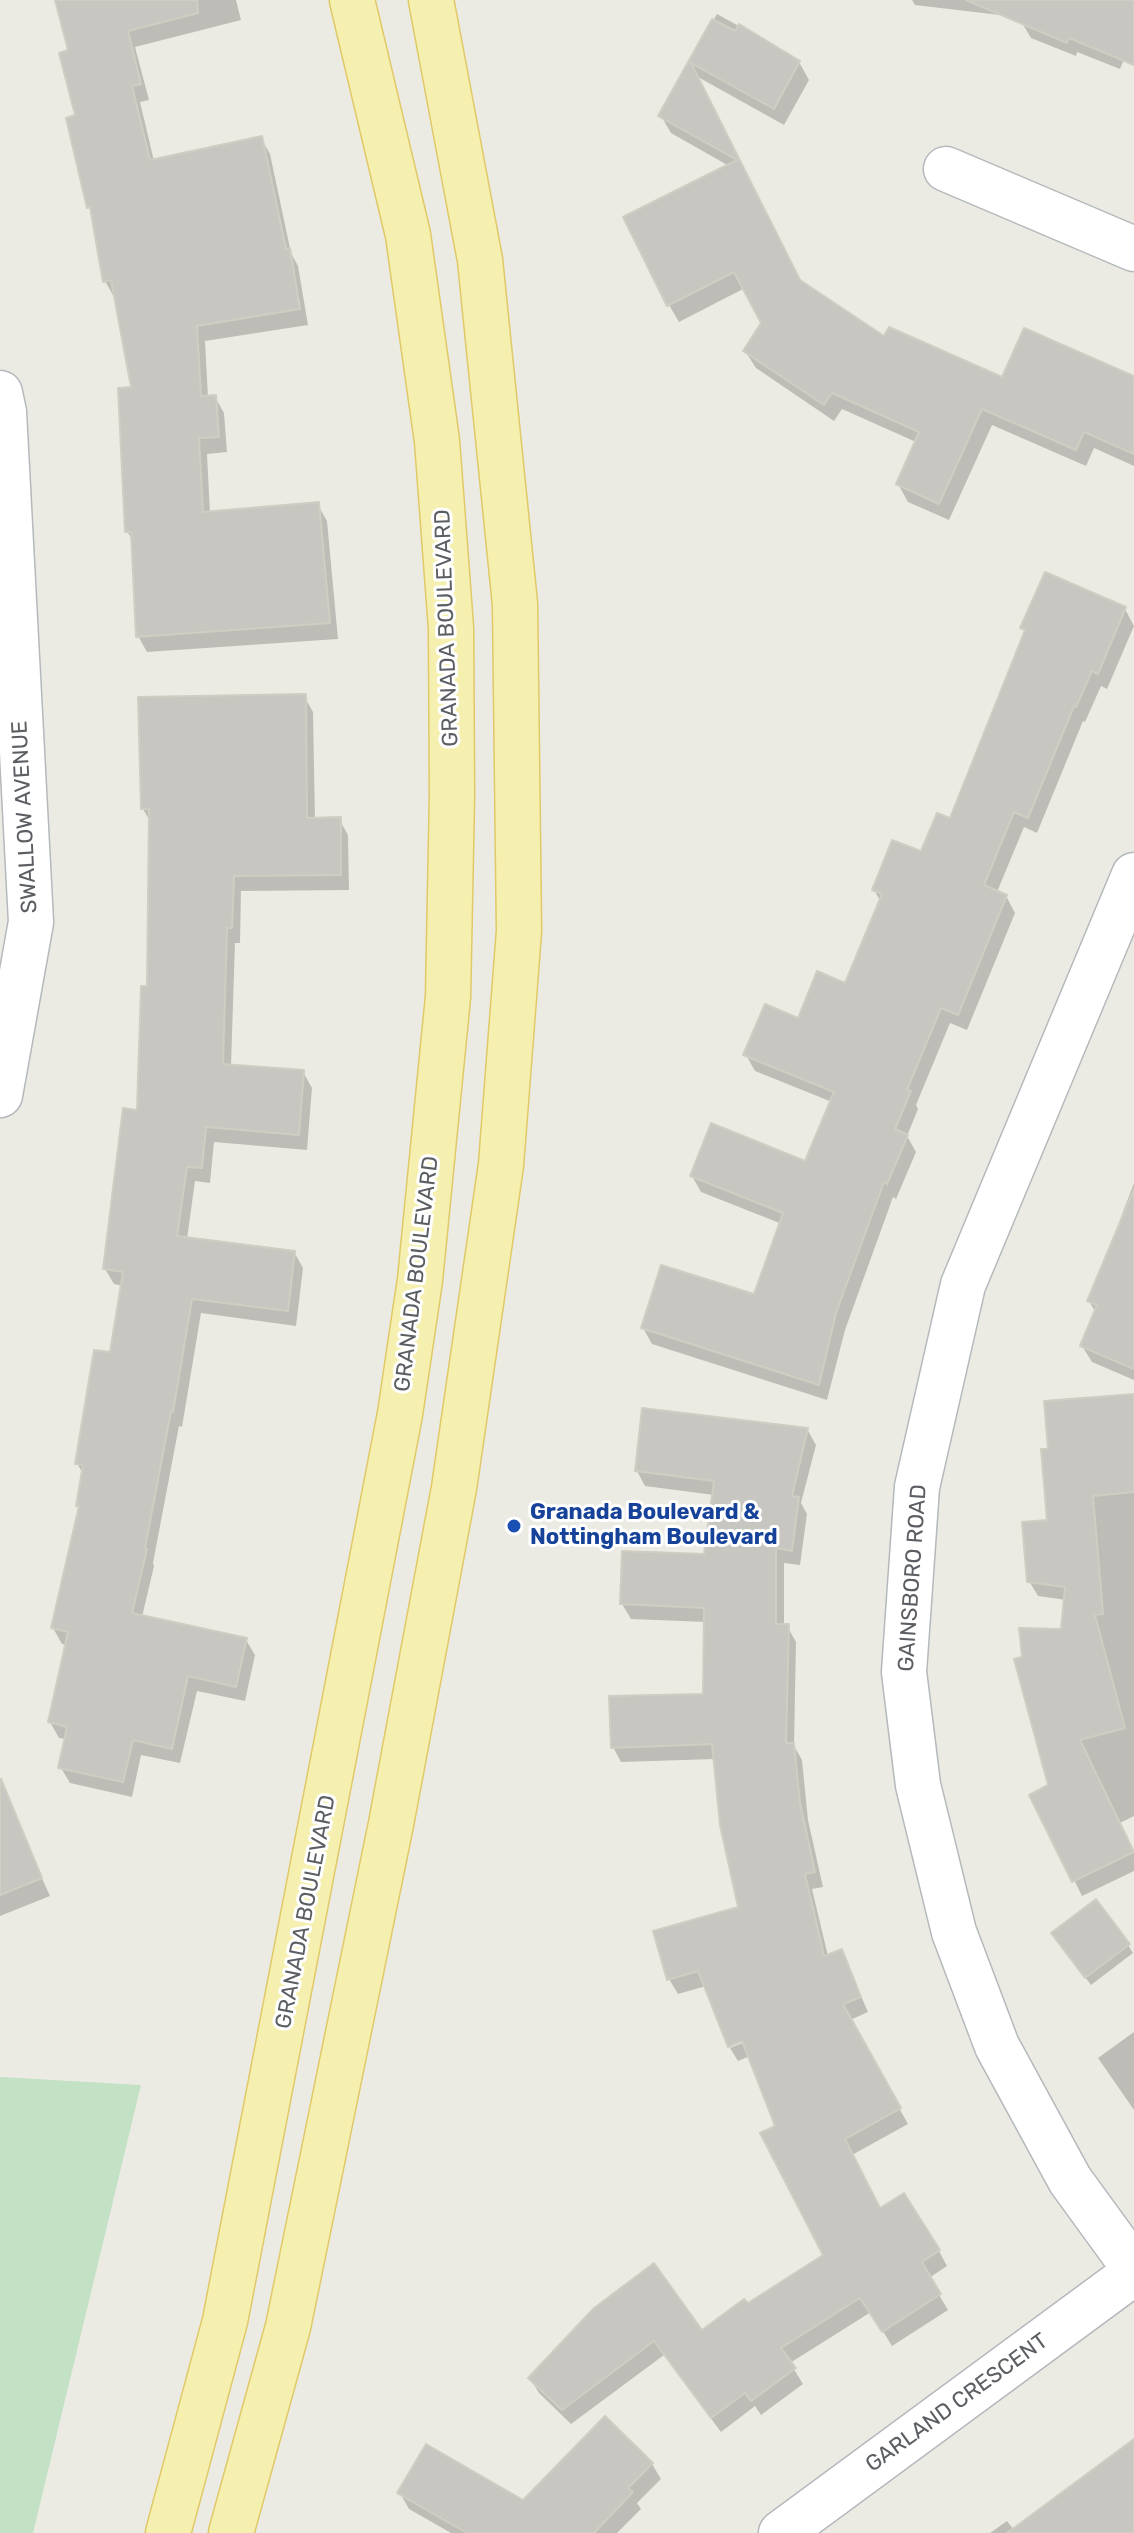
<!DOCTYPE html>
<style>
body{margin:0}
canvas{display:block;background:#ecebe3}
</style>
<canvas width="1134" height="2533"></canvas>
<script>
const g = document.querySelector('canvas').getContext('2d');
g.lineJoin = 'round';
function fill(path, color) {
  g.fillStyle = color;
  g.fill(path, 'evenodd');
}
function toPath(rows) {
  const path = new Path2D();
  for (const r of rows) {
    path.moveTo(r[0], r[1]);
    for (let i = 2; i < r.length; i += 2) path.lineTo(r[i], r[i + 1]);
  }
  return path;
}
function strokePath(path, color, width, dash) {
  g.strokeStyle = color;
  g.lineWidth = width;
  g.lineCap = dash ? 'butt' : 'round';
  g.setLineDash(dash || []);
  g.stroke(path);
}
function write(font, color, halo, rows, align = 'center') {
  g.font = font + ' Rubik,sans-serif';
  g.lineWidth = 6;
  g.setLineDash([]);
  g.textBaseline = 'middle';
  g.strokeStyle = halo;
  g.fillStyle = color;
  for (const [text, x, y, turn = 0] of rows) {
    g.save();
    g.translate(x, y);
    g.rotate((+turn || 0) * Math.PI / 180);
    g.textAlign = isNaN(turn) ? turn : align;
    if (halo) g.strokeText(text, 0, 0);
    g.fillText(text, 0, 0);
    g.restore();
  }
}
const green = toPath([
 [0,2077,141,2085,33,2533,0,2533]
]);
const shadow = toPath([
 [57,0,236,0,241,20,135,47,149,100,140,102,154,161,261,138,270,154,291,253,298,266,308,325,205,341,208,397,215,397,224,413,227,452,207,454,210,513,318,505,327,521,338,639,147,652,138,636,134,543,127,531,134,389,114,297,105,281,94,215,89,207,68,119,78,117,70,52],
 [912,0,1134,0,1134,35,1120,69,1077,52,1076,56,1031,38,1022,23,1025,18,915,5],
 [717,14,775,46,777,50,799,62,809,80,784,125,698,77,801,283,885,339,1004,380,1134,376,1134,466,1094,448,1086,466,992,425,949,520,908,502,898,484,916,442,842,409,834,421,756,368,745,351,764,323,745,288,679,322,669,305,729,166,671,133,661,116],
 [1125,609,1134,626,1107,689,1101,686,1085,722,1083,721,1037,833,1024,827,997,892,1006,896,1015,913,967,1030,950,1023,916,1105,918,1109,907,1136,916,1152,896,1199,893,1197,845,1330,827,1400,652,1344,643,1328,756,1297,782,1224,701,1192,692,1176,806,1163,832,1102,755,1071,746,1055,799,1021,846,986,881,902,874,890,922,854,951,821,1026,634,1023,628],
 [304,696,313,712,315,820,339,819,348,835,349,890,241,891,240,943,235,943,231,1066,303,1072,312,1088,307,1150,214,1142,210,1183,195,1181,187,1239,294,1252,303,1268,296,1326,201,1313,182,1427,179,1426,153,1563,154,1566,142,1617,246,1640,255,1655,245,1701,197,1691,180,1763,141,1755,132,1797,70,1783,61,1768,66,1739,59,1738,50,1722,67,1645,62,1644,53,1628,80,1509,78,1505,83,1474,77,1463,112,1355,123,1286,114,1284,105,1269,139,1112,149,988,151,823,143,809],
 [1134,1183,1134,1380,1092,1362,1082,1346,1096,1313,1089,1301],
 [1134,1402,1134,1816,1120,1823,1134,1853,1134,1871,1082,1896,1032,1795,1051,1786,1024,1658,1063,1631,1066,1600,1038,1596,1029,1581,1049,1522,1050,1451],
 [807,1429,816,1445,801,1503,807,1514,800,1565,784,1563,784,1626,787,1626,796,1642,794,1746,802,1760,808,1820,823,1887,812,1889,828,1956,841,1951,868,2012,850,2020,908,2124,852,2155,880,2210,903,2195,939,2251,947,2266,929,2278,948,2310,892,2346,871,2312,790,2363,803,2384,761,2415,755,2406,721,2432,664,2355,571,2424,539,2393,530,2378,596,2310,702,2333,825,2256,750,2056,738,2061,730,2048,752,2039,706,1986,678,1994,669,1979,740,1908,715,1759,621,1762,613,1747,705,1695,706,1622,631,1619,622,1604,706,1556,714,1495,645,1486,637,1471],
 [15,1819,50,1896,0,1916,0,1825],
 [1058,1942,1128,1945,1133,1953,1091,1985],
 [1134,2032,1134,2110,1098,2058],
 [1134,2442,1134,2533,990,2533,1007,2521,1014,2530],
 [652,2464,661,2479,637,2503,641,2509,617,2533,451,2533,409,2509,400,2493,523,2503]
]);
const building = toPath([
 [55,0,197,0,198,13,128,31,141,84,132,86,150,160,262,136,286,249,290,248,300,309,197,326,201,396,216,395,219,437,199,438,203,512,319,502,330,623,136,637,131,532,125,532,118,388,131,387,111,280,103,282,90,207,87,208,66,118,75,115,59,53,68,50,55,0],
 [966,0,1134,0,1134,65,1069,38,1067,43,966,0],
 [712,19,735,31,739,24,800,61,774,109,691,63,800,280,884,336,889,327,1002,377,1024,328,1134,376,1134,454,1084,432,1076,450,982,409,939,504,896,484,919,432,832,393,824,405,743,351,761,323,734,272,667,306,623,217,737,160,658,116,712,19],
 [1045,572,1126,607,1098,674,1092,671,1076,707,1074,706,1028,818,1014,812,984,885,1007,895,958,1015,941,1008,907,1090,911,1091,895,1129,908,1135,887,1184,884,1182,836,1313,819,1385,641,1328,661,1265,754,1294,783,1213,690,1176,711,1123,805,1161,834,1092,743,1055,765,1004,798,1018,817,971,845,983,882,894,872,890,892,840,921,851,937,813,950,818,1025,630,1020,628,1045,572],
 [306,694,307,818,341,817,341,875,234,876,232,928,227,928,223,1064,304,1070,299,1135,206,1127,202,1168,187,1167,177,1236,295,1251,288,1311,192,1299,173,1412,171,1411,145,1548,147,1549,132,1613,247,1638,236,1687,188,1676,172,1749,133,1740,123,1782,58,1768,67,1727,48,1722,68,1632,51,1628,79,1506,76,1506,83,1465,75,1464,94,1350,110,1352,123,1272,103,1269,123,1108,137,1110,141,986,147,986,149,809,141,809,138,697,306,694],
 [1134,1189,1134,1369,1080,1346,1097,1305,1087,1301,1134,1189],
 [1134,1394,1134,1492,1093,1496,1103,1614,1095,1615,1125,1728,1080,1740,1134,1852,1072,1882,1029,1795,1048,1785,1014,1659,1022,1657,1019,1628,1061,1629,1065,1587,1027,1582,1022,1522,1047,1520,1041,1449,1048,1449,1044,1401,1134,1394],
 [642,1408,808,1428,792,1496,799,1497,792,1551,776,1548,776,1624,789,1624,786,1743,794,1743,800,1803,815,1872,805,1874,824,1956,842,1949,861,1997,843,2004,901,2108,845,2139,880,2208,904,2193,940,2250,922,2262,941,2294,882,2332,860,2298,781,2348,796,2368,751,2401,745,2393,711,2418,654,2341,562,2410,528,2378,594,2308,654,2263,702,2330,744,2299,748,2303,823,2255,760,2133,775,2126,742,2041,728,2047,698,1971,667,1980,653,1931,738,1907,720,1825,712,1744,611,1748,609,1696,703,1694,704,1608,620,1604,622,1551,704,1554,714,1481,635,1471,642,1408],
 [1,1779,42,1878,0,1895,0,1780,1,1779],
 [1096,1899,1130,1944,1085,1978,1051,1933,1096,1899],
 [605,2416,653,2463,628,2488,633,2492,594,2533,467,2533,397,2493,426,2444,523,2500,605,2416],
 [1134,2439,1134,2533,1007,2533,1134,2439]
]);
const minor = toPath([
 [946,169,1134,249],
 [0,393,4,412,31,922,0,1095],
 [1134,875,963,1285,917,1487,904,1672,918,1785,954,1932,997,2046,1070,2180,1134,2268],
 [781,2533,1134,2273]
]);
const major = toPath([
 [168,2533,225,2321,400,1414,420,1280,448,997,452,795,451,628,437,441,408,235,352,0],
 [231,2533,288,2327,391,1824,454,1488,501,1165,519,931,515,604,480,260,431,0]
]);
const markers = [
 [514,1526,8,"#1a4fb4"]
];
const streetNames = [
 ["GRANADA BOULEVARD",447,628,-92],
 ["SWALLOW AVENUE",25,817,-93],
 ["GRANADA BOULEVARD",417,1274,-83],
 ["GAINSBORO ROAD",913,1578,-86],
 ["GRANADA BOULEVARD",306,1912,-79],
 ["GARLAND CRESCENT",957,2403,-36]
];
const transitNames = [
 ["Granada Boulevard &",530,1513],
 ["Nottingham Boulevard",530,1538]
];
fill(green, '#c2e1c5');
fill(shadow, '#0003');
fill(building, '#c7c6c0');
strokePath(building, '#d0cdc2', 2);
strokePath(minor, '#b5b8bc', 47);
strokePath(major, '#e0c968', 47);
strokePath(minor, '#fff', 44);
strokePath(major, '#f5f0af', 44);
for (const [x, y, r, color] of markers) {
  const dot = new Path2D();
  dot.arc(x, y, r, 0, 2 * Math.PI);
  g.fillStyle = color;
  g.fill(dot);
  strokePath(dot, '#fff', 3);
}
write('22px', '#5b5e62', '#fff', streetNames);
write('bold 22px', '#164399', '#fff', transitNames, 'left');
</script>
